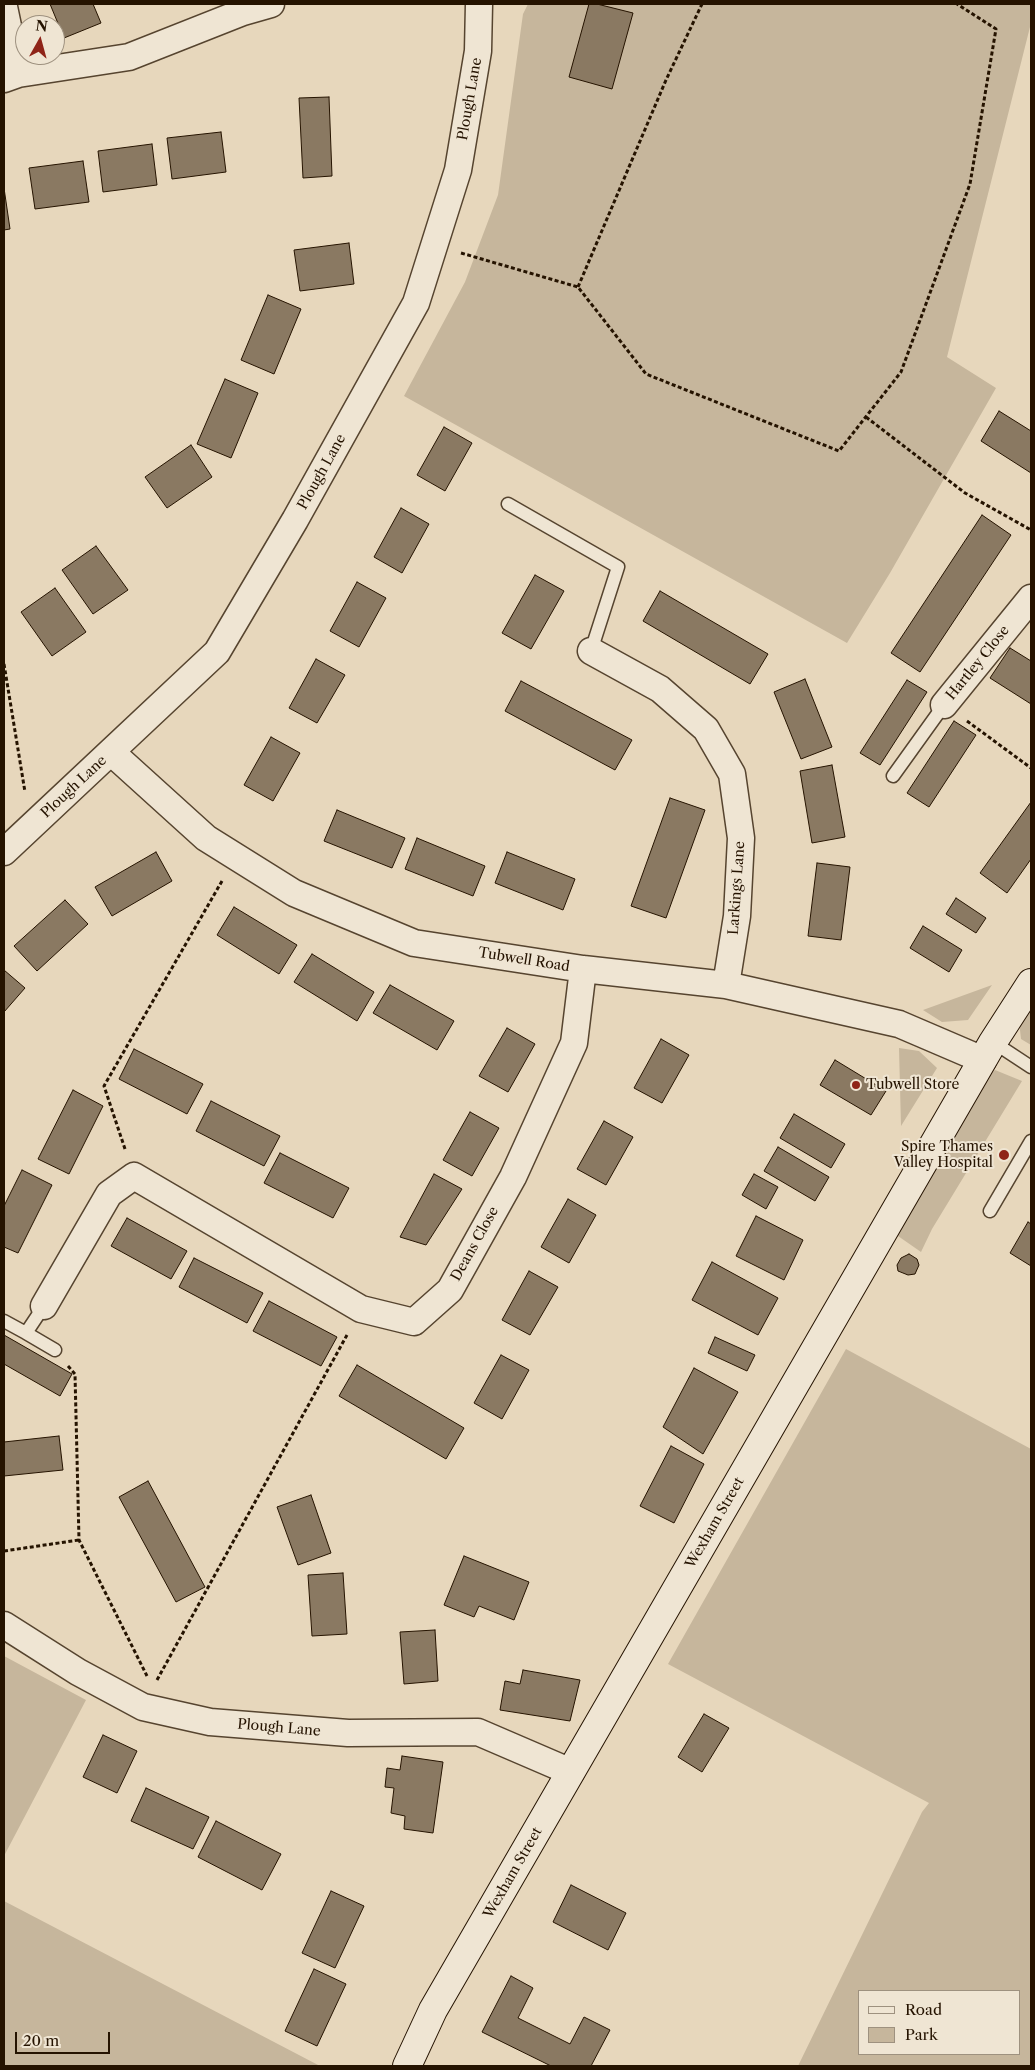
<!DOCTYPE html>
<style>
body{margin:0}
#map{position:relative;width:1035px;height:2070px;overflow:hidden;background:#e7d7bc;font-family:"Libre Caslon Text",serif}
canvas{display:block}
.frame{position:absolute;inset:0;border:5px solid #251300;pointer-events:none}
.legend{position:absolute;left:858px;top:1990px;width:162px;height:65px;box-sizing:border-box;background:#efe5d3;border:1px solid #9e917f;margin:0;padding:6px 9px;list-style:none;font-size:15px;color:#251300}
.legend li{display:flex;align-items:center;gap:10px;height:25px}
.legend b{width:25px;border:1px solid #9e917f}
.north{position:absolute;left:15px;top:15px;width:50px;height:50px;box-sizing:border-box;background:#efe5d3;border:1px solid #9e917f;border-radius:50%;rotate:7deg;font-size:14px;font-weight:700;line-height:20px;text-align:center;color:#251300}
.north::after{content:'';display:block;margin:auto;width:18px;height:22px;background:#8f2418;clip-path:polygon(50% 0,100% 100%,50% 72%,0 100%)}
.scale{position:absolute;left:15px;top:2032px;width:95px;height:22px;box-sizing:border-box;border:2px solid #251300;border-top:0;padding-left:6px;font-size:15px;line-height:18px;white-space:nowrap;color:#251300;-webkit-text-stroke:4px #efe5d3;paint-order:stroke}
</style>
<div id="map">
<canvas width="1035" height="2070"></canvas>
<div class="frame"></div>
<ul class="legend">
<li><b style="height:6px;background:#efe5d3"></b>Road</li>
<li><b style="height:14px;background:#c6b69c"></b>Park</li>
</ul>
<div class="north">N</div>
<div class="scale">20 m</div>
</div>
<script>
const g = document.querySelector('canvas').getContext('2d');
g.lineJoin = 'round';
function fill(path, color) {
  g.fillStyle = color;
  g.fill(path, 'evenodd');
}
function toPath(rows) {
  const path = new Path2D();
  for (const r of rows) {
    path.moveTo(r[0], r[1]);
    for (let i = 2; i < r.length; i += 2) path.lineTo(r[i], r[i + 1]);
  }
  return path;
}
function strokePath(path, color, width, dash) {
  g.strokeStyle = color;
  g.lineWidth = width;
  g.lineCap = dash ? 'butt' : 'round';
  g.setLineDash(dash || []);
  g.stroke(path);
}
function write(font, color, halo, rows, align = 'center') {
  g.font = font + ' "Libre Caslon Text",serif';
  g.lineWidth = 4;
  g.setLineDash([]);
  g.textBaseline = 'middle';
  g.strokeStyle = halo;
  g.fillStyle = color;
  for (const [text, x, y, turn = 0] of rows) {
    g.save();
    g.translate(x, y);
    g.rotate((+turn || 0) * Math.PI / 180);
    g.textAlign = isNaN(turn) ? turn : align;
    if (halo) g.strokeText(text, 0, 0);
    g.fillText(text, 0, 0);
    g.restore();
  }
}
const green = toPath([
 [528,4,1031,4,1031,23,947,357,996,388,890,573,847,643,404,396,465,282,498,195,523,14],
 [992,985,968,1020,942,1022,923,1010],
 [1031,1003,1031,1045,1021,1039,1019,1021],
 [899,1048,919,1051,937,1068,901,1126],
 [995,1070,1022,1081,932,1229,921,1252,898,1236,898,1220,982,1080],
 [846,1349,1031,1449,1031,2066,798,2066,922,1812,929,1803,668,1664],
 [859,1991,1019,1991,1019,2054,859,2054],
 [4,1656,86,1700,4,1856],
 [4,1901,320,2066,4,2066]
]);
const building = toPath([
 [50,4,93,4,101,23,64,38,50,4],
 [589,4,597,4,633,13,612,89,569,77,589,4],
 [329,97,332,176,303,178,299,98,329,97],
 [221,132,226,172,172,179,167,138,221,132],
 [152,144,157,185,103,192,98,151,152,144],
 [83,161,89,202,35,209,29,168,83,161],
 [4,188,10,229,4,230,4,188],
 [349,243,354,284,300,291,294,250,349,243],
 [268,295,301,309,274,374,241,360,268,295],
 [225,379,258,393,231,458,197,444,225,379],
 [999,411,1031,431,1031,473,981,441,999,411],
 [444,427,472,443,445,491,417,475,444,427],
 [191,445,212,477,167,508,145,477,191,445],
 [401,508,429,524,402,573,374,557,401,508],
 [982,515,1011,535,920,672,891,653,982,515],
 [96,546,128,590,93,614,62,570,96,546],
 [535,575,564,591,531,649,502,633,535,575],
 [357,582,386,598,359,647,330,631,357,582],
 [55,588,86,632,52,656,21,612,55,588],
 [660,591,768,654,750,684,643,621,660,591],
 [1010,648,1031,661,1031,704,990,678,1010,648],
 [316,659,345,675,317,723,289,708,316,659],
 [805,679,832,747,801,759,774,692,805,679],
 [907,680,927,692,880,765,860,753,907,680],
 [521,681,632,740,615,770,505,711,521,681],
 [954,721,976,735,929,807,907,793,954,721],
 [271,737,300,753,273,801,244,785,271,737],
 [832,765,845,837,812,843,800,771,832,765],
 [670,798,705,810,666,918,631,906,670,798],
 [1031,802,1031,859,1007,893,980,873,1031,802],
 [337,810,405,838,392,868,324,841,337,810],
 [417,838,485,866,473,896,405,869,417,838],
 [156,852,172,881,112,916,95,887,156,852],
 [507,852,575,879,563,910,495,883,507,852],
 [817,863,850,867,841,940,808,936,817,863],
 [956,898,986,918,976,933,946,914,956,898],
 [65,900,88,924,37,971,14,946,65,900],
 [234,907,297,945,279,974,217,935,234,907],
 [923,926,962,950,949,972,910,948,923,926],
 [312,954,374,992,357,1021,294,982,312,954],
 [4,970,25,988,4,1012,4,970],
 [390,985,454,1021,437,1050,373,1013,390,985],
 [507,1028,535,1044,508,1092,479,1076,507,1028],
 [661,1039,689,1055,662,1103,634,1088,661,1039],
 [134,1049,203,1084,187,1114,119,1079,134,1049],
 [835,1060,886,1091,871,1115,820,1085,835,1060],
 [73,1090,103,1106,69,1174,38,1159,73,1090],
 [211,1101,280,1136,264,1166,196,1131,211,1101],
 [470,1112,499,1128,472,1176,443,1160,470,1112],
 [794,1114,845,1144,831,1168,780,1138,794,1114],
 [604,1121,633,1137,606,1185,577,1169,604,1121],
 [778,1147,829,1177,815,1201,764,1171,778,1147],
 [280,1153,349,1188,333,1218,264,1183,280,1153],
 [22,1170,52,1185,18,1253,4,1247,4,1206,22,1170],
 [434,1174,462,1189,426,1245,400,1237,434,1174],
 [754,1174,778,1187,766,1209,742,1195,754,1174],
 [568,1199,596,1215,569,1263,541,1247,568,1199],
 [756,1216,803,1240,784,1280,736,1256,756,1216],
 [127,1218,187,1251,171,1279,111,1246,127,1218],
 [1028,1222,1031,1224,1031,1266,1010,1253,1028,1222],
 [909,1254,917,1259,919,1265,915,1274,908,1275,898,1271,897,1265,901,1258,909,1254],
 [194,1258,263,1293,247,1323,179,1287,194,1258],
 [712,1262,778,1298,758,1335,692,1300,712,1262],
 [529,1271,558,1287,530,1335,502,1320,529,1271],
 [269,1301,337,1337,321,1366,253,1331,269,1301],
 [4,1335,72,1374,60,1396,4,1364,4,1335],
 [715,1337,755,1355,747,1371,708,1353,715,1337],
 [501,1355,529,1370,502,1419,474,1403,501,1355],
 [357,1365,464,1428,446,1459,339,1396,357,1365],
 [694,1368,738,1392,703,1454,663,1427,694,1368],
 [59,1436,63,1470,4,1476,4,1442,59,1436],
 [671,1446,704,1464,674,1523,640,1506,671,1446],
 [148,1481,205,1587,176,1602,119,1497,148,1481],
 [311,1495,331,1553,298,1565,277,1507,311,1495],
 [464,1556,529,1582,514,1620,479,1606,474,1617,444,1605,464,1556],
 [343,1573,347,1634,312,1636,308,1575,343,1573],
 [435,1630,438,1681,404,1684,400,1632,435,1630],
 [523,1670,580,1680,570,1721,500,1710,505,1681,520,1684,523,1670],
 [704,1714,729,1728,702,1772,678,1757,704,1714],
 [103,1735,137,1751,117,1793,83,1777,103,1735],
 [402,1756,443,1762,433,1833,404,1829,405,1816,391,1813,394,1788,385,1787,387,1768,400,1770,402,1756],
 [146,1788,209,1817,193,1849,131,1821,146,1788],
 [216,1821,281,1854,262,1890,198,1857,216,1821],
 [571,1885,626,1913,608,1950,553,1922,571,1885],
 [331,1891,364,1906,335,1968,302,1953,331,1891],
 [314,1969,346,1984,317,2046,285,2031,314,1969],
 [511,1976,533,1988,518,2018,570,2044,584,2017,610,2030,591,2066,551,2066,482,2032,511,1976]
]);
const path = toPath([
 [461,253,578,287,646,374,839,451,901,372,970,184,996,29,957,4],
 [578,287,666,80,702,4],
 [866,417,965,493,1031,530],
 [4,664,25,792],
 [967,721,1031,768],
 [125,1149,104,1086,222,881],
 [68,1366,75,1374,79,1540,147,1676],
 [4,1551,79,1540],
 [157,1680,347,1335]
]);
const lane = toPath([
 [508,504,618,567,591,651],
 [893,776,944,705],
 [993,1042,1031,1067],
 [990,1211,1031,1141],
 [4,1321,26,1333,44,1306],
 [26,1333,55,1350]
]);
const street = toPath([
 [4,7,18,74],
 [4,79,18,74,129,57,243,12,271,4],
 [591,651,660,689,706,729,732,774,741,838,737,916,726,985],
 [944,705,1031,598],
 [111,752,206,838,294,893,414,943,583,969,726,985,899,1024,983,1060],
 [4,852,217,652,295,520,416,303,458,170,478,51,479,4],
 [44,1306,109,1194,134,1176,361,1309,414,1322,450,1290,513,1177,574,1043,583,969],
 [4,1625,78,1672,143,1707,210,1722,348,1733,478,1732,571,1772]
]);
const secondary = toPath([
 [407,2066,433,2010,993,1042,1031,983]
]);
const markers = [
 [856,1085,5,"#8f2418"],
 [1004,1155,6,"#8f2418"]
];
const streetNames = [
 ["Plough Lane",470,99,-80],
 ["Plough Lane",322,472,-61],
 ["Hartley Close",978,663,-51],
 ["Plough Lane",74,787,-43],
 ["Larkings Lane",737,888,-86],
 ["Tubwell Road",524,960,9],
 ["Deans Close",475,1244,-61],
 ["Wexham Street",715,1523,-60],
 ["Plough Lane",279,1728,5],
 ["Wexham Street",513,1873,-60]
];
const poiNames = [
 ["Tubwell Store",866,1085],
 ["Spire Thames",993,1147,"right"],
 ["Valley Hospital",993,1163,"right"]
];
fill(green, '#c6b69c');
fill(building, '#8a7962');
strokePath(building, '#251300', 1);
strokePath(lane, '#56442f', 15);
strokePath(street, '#56442f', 29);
strokePath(secondary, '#251300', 30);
strokePath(path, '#251300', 3, [4, 2.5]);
strokePath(lane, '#efe5d3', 12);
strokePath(street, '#efe5d3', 26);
strokePath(secondary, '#efe5d3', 28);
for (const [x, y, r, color] of markers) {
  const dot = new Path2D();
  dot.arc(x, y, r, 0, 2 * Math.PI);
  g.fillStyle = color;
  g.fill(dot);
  strokePath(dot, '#efe5d3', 2);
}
write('14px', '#251300', '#efe5d3', streetNames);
write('14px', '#251300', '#efe5d3', poiNames, 'left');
</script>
